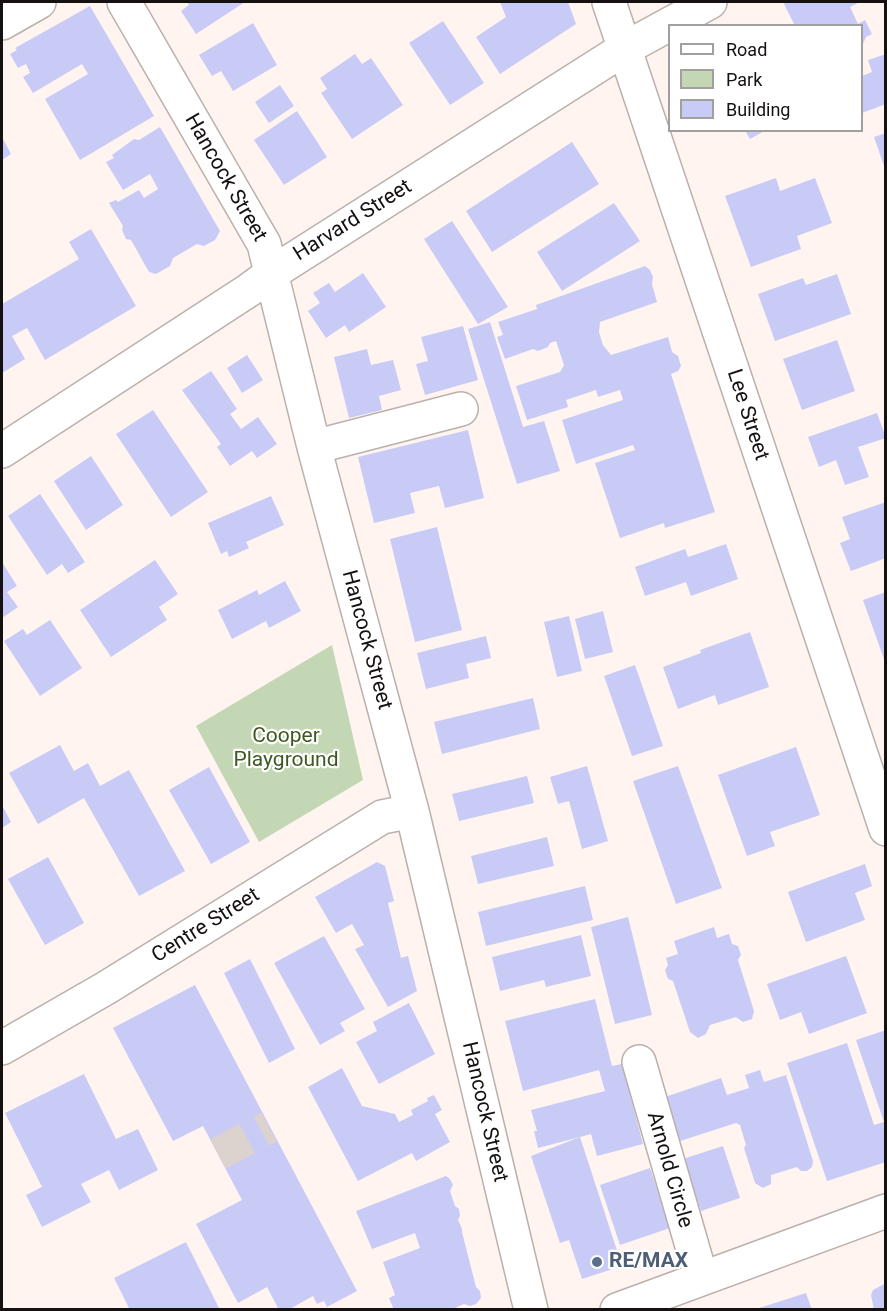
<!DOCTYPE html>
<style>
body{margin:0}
#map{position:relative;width:887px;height:1311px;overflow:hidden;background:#fff4f0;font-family:Roboto,sans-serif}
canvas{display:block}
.frame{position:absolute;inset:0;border:3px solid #151110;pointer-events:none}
.legend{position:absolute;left:668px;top:24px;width:195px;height:108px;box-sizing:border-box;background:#fff;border:2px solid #a1a09f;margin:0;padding:8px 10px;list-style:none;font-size:18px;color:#151110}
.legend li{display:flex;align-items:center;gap:12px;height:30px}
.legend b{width:30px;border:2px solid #a1a09f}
</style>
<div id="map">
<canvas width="887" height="1311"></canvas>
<div class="frame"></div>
<ul class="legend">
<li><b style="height:8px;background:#fff"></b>Road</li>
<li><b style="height:16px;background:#c4d7b5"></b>Park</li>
<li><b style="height:16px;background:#c9cbf7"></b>Building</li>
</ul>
</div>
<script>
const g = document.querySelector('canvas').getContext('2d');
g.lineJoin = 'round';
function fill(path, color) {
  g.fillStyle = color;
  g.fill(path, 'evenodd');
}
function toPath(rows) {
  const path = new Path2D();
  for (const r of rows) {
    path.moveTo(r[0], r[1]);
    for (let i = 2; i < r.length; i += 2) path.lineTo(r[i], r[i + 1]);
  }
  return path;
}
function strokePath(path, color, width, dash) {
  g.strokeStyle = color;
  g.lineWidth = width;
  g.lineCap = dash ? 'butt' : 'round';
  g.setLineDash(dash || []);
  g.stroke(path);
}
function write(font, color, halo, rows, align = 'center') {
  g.font = font + ' Roboto,sans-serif';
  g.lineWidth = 4.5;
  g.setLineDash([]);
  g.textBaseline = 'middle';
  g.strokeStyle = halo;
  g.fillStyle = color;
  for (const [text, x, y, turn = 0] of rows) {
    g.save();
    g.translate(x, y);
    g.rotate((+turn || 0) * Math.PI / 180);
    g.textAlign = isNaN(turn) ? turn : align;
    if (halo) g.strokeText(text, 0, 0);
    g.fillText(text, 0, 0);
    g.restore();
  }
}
const green = toPath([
 [332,645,363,780,259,842,196,726]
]);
const building = toPath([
 [187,2,245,2,196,34,181,11,189,5],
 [500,2,568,2,576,24,500,74,476,37,506,17],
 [783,2,860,2,850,7,858,24,865,20,872,34,866,37,862,46,862,26,795,26],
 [90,6,154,116,80,160,45,99,88,74,82,64,33,93,23,77,30,73,26,64,18,68,10,54,17,50,15,48],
 [443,21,484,83,450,105,409,43],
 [253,23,277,65,233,91,221,71,212,76,199,55],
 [355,54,362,64,371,58,403,105,352,139,321,93,327,89,320,78],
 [886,54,886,104,862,113,862,76,872,72,868,60],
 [280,85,294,106,269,123,255,102],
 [297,111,327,157,284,185,254,140],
 [160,127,220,231,215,240,204,246,197,244,173,258,170,266,156,274,149,272,131,240,126,239,122,230,123,226,109,203,116,200,118,202,139,190,144,198,158,189,150,174,123,190,106,162,114,158,112,155,134,139,139,140],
 [745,130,766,130,750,139],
 [886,133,886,169,885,169,874,137],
 [2,137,11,154,2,160],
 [572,142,599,184,492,252,466,211],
 [776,178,780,191,815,178,832,223,797,236,801,249,751,267,725,196],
 [614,203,640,241,562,291,537,252],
 [452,221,508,307,478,324,424,239],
 [91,229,136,306,45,360,27,328,12,336,25,359,2,373,2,304,79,259,69,242],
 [645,266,650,270,653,277,652,284,657,302,600,322,599,332,603,345,611,355,668,337,672,352,678,356,681,366,678,371,671,374,715,512,665,528,664,523,620,538,595,463,635,450,633,445,576,464,562,420,623,400,620,390,598,397,596,390,566,400,568,407,527,420,516,386,560,372,564,365,556,341,550,343,548,347,538,351,533,349,505,359,497,337,503,335,498,322,537,309,536,305],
 [363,273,386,307,349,332,345,325,326,338,308,311,320,303,313,293,329,283,335,292],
 [837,274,851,314,775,341,758,294,803,278,806,285],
 [490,322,523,427,544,421,560,471,517,484,468,329],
 [463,326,478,380,425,395,416,364,428,361,421,337],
 [837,340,855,391,802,410,783,359],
 [367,349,371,365,393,360,401,390,379,396,382,410,349,418,334,357],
 [247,355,263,380,242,393,227,368],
 [211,371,237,409,230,414,241,429,258,417,277,444,257,458,252,451,230,466,217,447,221,444,182,390],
 [153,410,208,492,171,517,116,434],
 [877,413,886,438,858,447,869,477,845,485,836,460,819,467,808,437],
 [468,430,484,498,445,508,439,486,410,493,415,513,374,523,358,457],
 [91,456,123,505,86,530,54,481],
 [40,494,85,562,68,573,62,564,47,575,8,516],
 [271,496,284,525,246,542,249,548,229,557,227,551,221,554,208,523],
 [886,502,886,558,851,571,840,543,850,539,842,517],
 [437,527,462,630,415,642,390,539],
 [726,544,738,579,691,596,686,582,645,596,635,567,685,549,688,557],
 [155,560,178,594,159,607,167,620,111,657,80,610],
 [2,562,17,586,7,592,18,607,2,618],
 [285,581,301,611,269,628,266,621,232,639,218,610,257,590,259,595],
 [886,592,886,662,885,662,863,600],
 [603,611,613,652,585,659,575,619],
 [569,616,582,671,557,677,544,622],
 [50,620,82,668,40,696,4,641,23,629,27,635],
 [750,632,769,687,718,705,715,695,678,709,663,667,701,653,700,650],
 [486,636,491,658,466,664,469,678,426,689,417,653],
 [635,665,663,746,632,756,604,676],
 [533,698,540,729,442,754,434,722],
 [60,745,74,771,88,763,100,786,129,770,185,871,139,896,84,798,38,824,9,773],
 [796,747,820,815,770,832,775,846,747,856,718,775],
 [587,766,608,841,582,849,569,801,558,804,550,777],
 [678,766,722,888,676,904,633,781],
 [209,767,250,842,211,864,169,790],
 [527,776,534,803,459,821,452,794],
 [2,805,11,822,2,828],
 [547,837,554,866,478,884,471,856],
 [48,857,84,923,45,945,8,879],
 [377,862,385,866,394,901,388,903,401,958,408,956,417,991,388,1007,355,949,364,945,352,924,336,933,315,897],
 [865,864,872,886,855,893,865,920,806,942,788,892],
 [585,886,593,920,486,946,478,912],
 [628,917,652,1015,615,1024,591,927],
 [714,927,717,938,729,934,732,944,738,946,741,955,738,960,754,1011,752,1019,743,1022,736,1017,710,1025,706,1034,698,1038,690,1032,673,981,668,979,665,970,668,965,666,958,678,954,674,941],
 [581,935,591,976,546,987,544,980,500,991,492,957],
 [324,936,365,1009,340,1023,345,1031,320,1045,274,963],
 [846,956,867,1013,809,1034,801,1012,780,1020,767,984],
 [250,959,295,1049,269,1063,224,973],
 [195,985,357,1291,327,1307,324,1301,317,1304,313,1296,288,1310,279,1310,267,1287,238,1303,196,1224,242,1200,203,1126,173,1141,113,1028],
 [595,999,612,1066,622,1064,643,1144,597,1156,591,1134,580,1137,622,1266,582,1279,569,1240,560,1243,531,1156,580,1137,538,1148,534,1131,537,1131,531,1110,605,1091,599,1070,523,1091,505,1021],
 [409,1003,435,1054,379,1084,356,1042,377,1031,373,1022],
 [886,1030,886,1162,827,1181,787,1063,847,1043,874,1125,884,1122,856,1040],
 [342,1068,362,1106,395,1114,399,1122,413,1115,411,1110,428,1101,427,1098,434,1095,442,1110,435,1114,450,1142,416,1161,412,1153,358,1181,308,1087],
 [760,1070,764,1082,786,1075,813,1161,812,1167,807,1171,801,1171,797,1167,771,1175,771,1184,763,1188,755,1183,744,1148,746,1145,740,1125,736,1123,677,1142,662,1098,721,1078,727,1095,749,1088,745,1075],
 [84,1074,116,1139,138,1129,158,1170,119,1190,109,1170,81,1184,91,1202,42,1227,26,1195,42,1187,5,1113],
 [723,1146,740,1198,701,1211,683,1159],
 [650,1168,670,1228,620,1245,600,1185],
 [446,1176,450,1179,453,1185,450,1191,455,1206,459,1209,460,1216,458,1220,462,1229,462,1232,476,1287,480,1291,481,1298,476,1304,470,1306,464,1304,450,1310,394,1310,389,1298,395,1295,383,1262,420,1248,415,1233,372,1249,356,1211],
 [186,1242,220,1310,130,1310,114,1278],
 [886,1283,886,1310,874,1310,871,1295,873,1290],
 [806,1293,812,1310,756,1310,756,1309]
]);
const minorTunnel = toPath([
 [218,1154,269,1127]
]);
const minor = toPath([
 [124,2,264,244,314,447,412,811,531,1310],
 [609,2,886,829],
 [2,23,39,2],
 [314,447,461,409],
 [2,451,249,290,272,273,624,49,710,2],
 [2,1048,106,988,382,817,412,811],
 [639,1062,701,1277]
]);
const major = toPath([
 [617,1310,886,1211]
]);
const markers = [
 [597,1262,6,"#5c6f8a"]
];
const streetNames = [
 ["Hancock Street",225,178,60],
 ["Harvard Street",353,221,-32],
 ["Lee Street",747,415,72],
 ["Hancock Street",366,640,75],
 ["Centre Street",206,926,-32],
 ["Hancock Street",484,1112,77],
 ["Arnold Circle",669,1170,74]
];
const parkNames = [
 ["Cooper",286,737],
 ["Playground",286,761]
];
const serviceNames = [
 ["RE/MAX",609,1262]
];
fill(green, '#c4d7b5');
fill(building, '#c9cbf7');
strokePath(minorTunnel, '#dcd2ce', 33, [33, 16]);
strokePath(minor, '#bab0ac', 36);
strokePath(major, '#bab0ac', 36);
strokePath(minor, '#fff', 33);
strokePath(major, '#fff', 33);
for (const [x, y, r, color] of markers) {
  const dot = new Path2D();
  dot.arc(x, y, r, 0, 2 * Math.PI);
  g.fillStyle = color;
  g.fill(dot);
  strokePath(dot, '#fff', 2);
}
write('21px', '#151110', '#fff', streetNames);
write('21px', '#3d5920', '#fff', parkNames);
write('bold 21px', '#4e5e75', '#fff', serviceNames, 'left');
</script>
